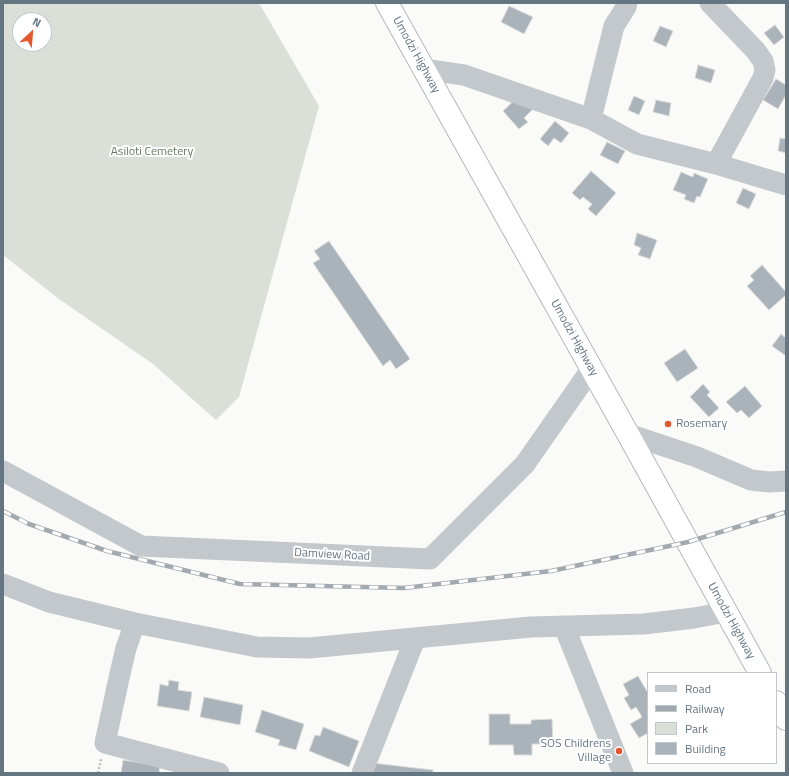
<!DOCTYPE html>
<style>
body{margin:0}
#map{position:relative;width:789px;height:776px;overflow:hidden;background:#fafaf8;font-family:"Titillium Web",sans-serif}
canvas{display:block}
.frame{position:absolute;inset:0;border:4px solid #657683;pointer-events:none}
.legend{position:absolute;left:647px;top:672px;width:130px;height:92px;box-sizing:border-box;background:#fff;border:1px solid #c1c8cd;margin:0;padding:5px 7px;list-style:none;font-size:12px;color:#657683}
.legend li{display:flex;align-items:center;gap:8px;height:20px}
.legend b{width:20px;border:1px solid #c1c8cd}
.north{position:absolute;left:12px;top:12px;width:40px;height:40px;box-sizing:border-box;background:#fff;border:1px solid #c1c8cd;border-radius:50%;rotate:26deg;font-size:11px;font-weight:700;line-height:16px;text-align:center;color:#657683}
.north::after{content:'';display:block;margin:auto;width:14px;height:18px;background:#e4572e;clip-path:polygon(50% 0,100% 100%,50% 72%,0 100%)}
</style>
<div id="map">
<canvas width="789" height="776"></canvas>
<div class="frame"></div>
<ul class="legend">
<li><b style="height:5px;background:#c3c8cc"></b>Road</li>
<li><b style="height:5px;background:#a2aab0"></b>Railway</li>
<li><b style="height:11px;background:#dadfd7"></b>Park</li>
<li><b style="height:11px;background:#aab3b9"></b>Building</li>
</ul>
<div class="north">N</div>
</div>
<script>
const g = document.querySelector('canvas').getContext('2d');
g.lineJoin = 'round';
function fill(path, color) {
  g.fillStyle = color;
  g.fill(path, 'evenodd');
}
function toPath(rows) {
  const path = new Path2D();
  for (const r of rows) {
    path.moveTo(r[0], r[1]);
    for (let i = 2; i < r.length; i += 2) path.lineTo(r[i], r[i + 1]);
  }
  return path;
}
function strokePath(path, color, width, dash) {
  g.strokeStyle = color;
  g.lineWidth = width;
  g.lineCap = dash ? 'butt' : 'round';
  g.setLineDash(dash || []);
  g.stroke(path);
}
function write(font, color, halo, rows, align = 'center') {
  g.font = font + ' "Titillium Web",sans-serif';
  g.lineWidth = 4;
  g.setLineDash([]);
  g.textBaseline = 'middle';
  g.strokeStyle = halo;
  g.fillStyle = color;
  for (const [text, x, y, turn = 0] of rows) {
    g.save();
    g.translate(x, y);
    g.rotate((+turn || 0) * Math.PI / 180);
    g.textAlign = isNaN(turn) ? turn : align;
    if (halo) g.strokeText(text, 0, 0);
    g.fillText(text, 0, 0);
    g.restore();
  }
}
const green = toPath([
 [3,3,259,3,319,106,239,397,216,420,153,364,59,299,3,255],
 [20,20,44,20,44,44,20,44]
]);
const building = toPath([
 [509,6,533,17,524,34,501,22,509,6],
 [775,25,784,37,774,45,764,33,775,25],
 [660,26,673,31,666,47,653,41,660,26],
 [698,65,715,70,711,83,695,78,698,65],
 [776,79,786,85,786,95,778,109,763,100,776,79],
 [520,95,533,109,524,118,528,122,519,129,503,111,520,95],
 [634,96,645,101,639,115,628,110,634,96],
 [656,100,671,103,669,116,653,112,656,100],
 [555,121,569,133,561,143,554,138,548,146,540,139,555,121],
 [780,138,786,139,786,153,778,151,780,138],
 [607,142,625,151,618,164,600,155,607,142],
 [591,171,616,193,596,216,588,209,592,204,583,197,580,200,572,193,591,171],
 [681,172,693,177,694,173,708,179,700,197,697,196,694,203,684,199,686,195,673,190,681,172],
 [743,188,756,194,749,209,736,203,743,188],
 [637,233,657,240,650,259,638,255,641,248,634,245,637,233],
 [329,241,410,359,396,369,390,360,383,366,313,263,320,259,314,251,329,241],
 [762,265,786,292,786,295,769,310,747,286,754,280,750,276,762,265],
 [781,334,786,338,786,356,772,346,781,334],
 [685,349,698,368,677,382,664,363,685,349],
 [703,384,710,392,707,395,719,408,709,417,690,397,703,384],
 [745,386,762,406,749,418,741,410,737,413,726,402,745,386],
 [638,676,648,693,648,733,639,738,630,724,642,717,636,707,631,710,624,698,629,695,623,684,638,676],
 [169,680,179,682,178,690,192,692,189,711,157,706,160,684,168,686,169,680],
 [204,697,243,705,240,725,200,717,204,697],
 [262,710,304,724,296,750,278,745,280,740,255,732,262,710],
 [489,714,510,714,510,724,531,724,531,720,552,719,553,744,532,744,532,755,514,755,513,745,489,745,489,714],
 [323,727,359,741,349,767,309,751,315,735,320,736,323,727],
 [123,760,160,766,159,773,121,773,123,760],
 [373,763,433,770,433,773,372,773,373,763]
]);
const path = toPath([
 [98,773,101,759]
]);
const minor = toPath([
 [710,3,756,51,763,61,765,70,763,78,716,164],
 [423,69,464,75,591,119,637,144,716,164,786,185],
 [591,119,614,26,626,7,627,3],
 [628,434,697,457,751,480,769,482,786,481],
 [3,471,141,546,430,559,525,464,592,368],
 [3,584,49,602,135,623,257,647,309,648,531,627,644,624,694,618,726,612],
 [135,623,126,648,119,678,105,743,219,773],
 [564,626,623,773],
 [362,773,415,639]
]);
const highway = toPath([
 [387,3,628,434,760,673],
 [776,702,786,719]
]);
const rail = toPath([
 [3,511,29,524,107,551,240,584,404,588,551,571,688,542,786,512]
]);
const markers = [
 [668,424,4,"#e4572e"],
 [619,751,4,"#e4572e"]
];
const streetNames = [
 ["Umodzi Highway",416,55,61],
 ["Umodzi Highway",574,338,61],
 ["Damview Road",332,555,3],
 ["Umodzi Highway",731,621,61]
];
const parkNames = [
 ["Asiloti Cemetery",152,152]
];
const poiNames = [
 ["Rosemary",676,424],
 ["SOS Childrens",611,744,"right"],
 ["Village",611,758,"right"]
];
fill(green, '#dadfd7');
fill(building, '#aab3b9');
strokePath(building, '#dcdcda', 1);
strokePath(highway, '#b4b9bd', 24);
strokePath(path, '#bbbfc2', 2.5, [2, 2]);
strokePath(minor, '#c3c8cc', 21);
strokePath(highway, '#fff', 22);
strokePath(rail, '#a2aab0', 4.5);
strokePath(rail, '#fff', 3, [9]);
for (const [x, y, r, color] of markers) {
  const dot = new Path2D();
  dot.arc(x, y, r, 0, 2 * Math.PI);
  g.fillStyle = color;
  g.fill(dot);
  strokePath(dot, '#fff', 1.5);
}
write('12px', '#657683', '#fff', streetNames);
write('12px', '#687a64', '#fff', parkNames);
write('12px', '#657683', '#fff', poiNames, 'left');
</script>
